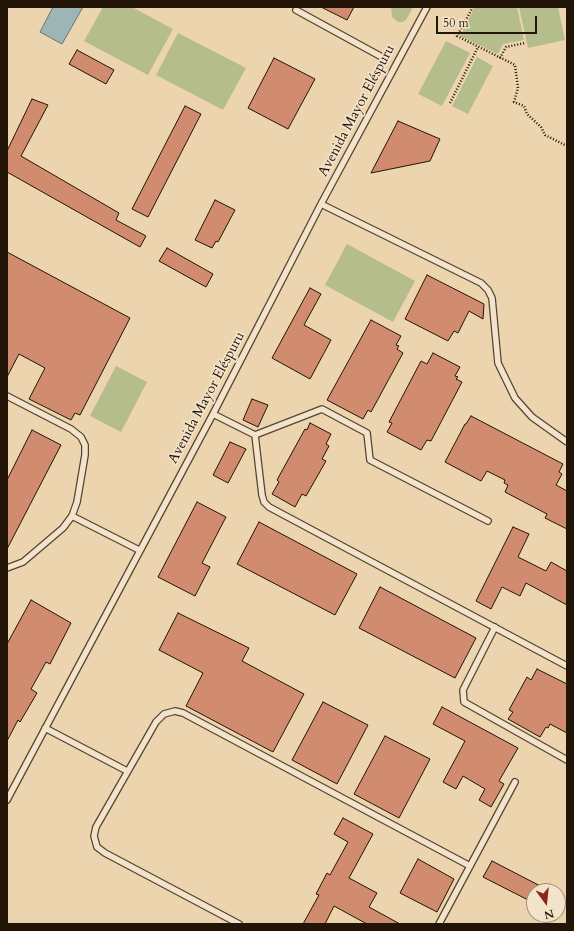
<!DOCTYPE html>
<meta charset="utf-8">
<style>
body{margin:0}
#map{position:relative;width:574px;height:931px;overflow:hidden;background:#ecd4ae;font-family:Cardo,serif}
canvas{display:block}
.frame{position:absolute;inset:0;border:8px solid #221407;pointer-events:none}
.north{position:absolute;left:526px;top:883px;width:40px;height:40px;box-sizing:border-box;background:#f3e3ca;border:1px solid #9f907c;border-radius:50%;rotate:165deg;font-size:11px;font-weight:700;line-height:16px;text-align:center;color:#221407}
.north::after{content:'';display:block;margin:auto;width:14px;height:18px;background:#8f2418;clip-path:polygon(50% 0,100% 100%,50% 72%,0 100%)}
.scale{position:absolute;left:436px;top:16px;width:101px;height:18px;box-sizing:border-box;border:2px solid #221407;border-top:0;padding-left:5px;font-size:12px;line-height:14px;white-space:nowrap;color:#221407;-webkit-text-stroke:3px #f3e3ca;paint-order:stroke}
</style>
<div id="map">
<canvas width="574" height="931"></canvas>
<div class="frame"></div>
<div class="north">N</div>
<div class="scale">50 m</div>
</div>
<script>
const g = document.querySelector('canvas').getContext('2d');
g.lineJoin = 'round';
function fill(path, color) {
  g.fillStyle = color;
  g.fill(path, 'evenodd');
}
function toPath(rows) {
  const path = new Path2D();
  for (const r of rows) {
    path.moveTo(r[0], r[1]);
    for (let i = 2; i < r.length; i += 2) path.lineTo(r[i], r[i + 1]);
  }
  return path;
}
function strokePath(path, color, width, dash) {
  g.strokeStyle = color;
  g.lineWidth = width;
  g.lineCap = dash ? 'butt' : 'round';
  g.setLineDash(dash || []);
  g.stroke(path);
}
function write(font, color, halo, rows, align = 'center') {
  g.font = font + ' Cardo,serif';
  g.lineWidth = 3.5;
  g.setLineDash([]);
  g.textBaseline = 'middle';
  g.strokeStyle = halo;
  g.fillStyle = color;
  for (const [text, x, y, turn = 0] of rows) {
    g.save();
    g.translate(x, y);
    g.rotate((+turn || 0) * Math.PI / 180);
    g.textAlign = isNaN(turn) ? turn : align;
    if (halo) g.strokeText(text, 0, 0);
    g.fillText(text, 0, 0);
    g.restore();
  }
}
const green = toPath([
 [103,7,132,7,173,29,148,75,84,41],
 [391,7,413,7,406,20,403,22,398,22,392,17],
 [475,7,517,7,524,40,503,44,498,54,460,36],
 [519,7,558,7,565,40,528,48],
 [178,33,246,68,223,110,156,75],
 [446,41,470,53,442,106,418,94],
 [477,57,493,66,468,114,452,106],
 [347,244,415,281,393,322,325,285],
 [116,366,147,382,121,432,90,416]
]);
const water = toPath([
 [53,7,83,7,62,44,40,32,53,7]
]);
const building = toPath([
 [321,7,354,7,347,20,321,7],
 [77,50,114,70,106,84,69,64,77,50],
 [274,58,315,79,288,129,248,108,274,58],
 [32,99,48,105,21,156,119,213,116,220,146,236,140,247,7,172,7,151,32,99],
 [185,106,201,114,148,217,132,209,185,106],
 [398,121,440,139,430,161,371,173,398,121],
 [215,200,235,210,218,242,216,241,212,248,195,240,215,200],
 [167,248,213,274,206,287,159,261,167,248],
 [7,252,130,318,80,415,75,413,71,420,29,399,45,368,19,354,7,377,7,252],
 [427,275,484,304,483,319,469,311,458,333,454,331,448,341,405,319,427,275],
 [310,288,321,294,304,325,331,340,310,379,272,358,310,288],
 [371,320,401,336,396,345,399,346,397,349,403,353,371,412,368,410,363,419,327,400,371,320],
 [433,353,460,367,455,376,458,377,456,379,462,382,431,441,427,440,421,450,387,432,392,423,389,422,421,361,427,364,433,353],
 [252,399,268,405,258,427,243,420,252,399],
 [471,416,563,464,559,472,562,474,556,485,567,491,567,529,545,518,547,514,505,492,508,485,504,483,505,480,487,471,481,481,445,462,465,424,466,424,471,416],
 [310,423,331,434,326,444,329,446,322,459,326,461,306,496,302,494,295,507,272,494,279,482,277,480,305,429,307,430,310,423],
 [32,430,61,445,7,549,7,480,32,430],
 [230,442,246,449,228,483,213,475,230,442],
 [197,502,226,517,202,563,210,567,195,596,158,577,197,502],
 [259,522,357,574,335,615,237,564,259,522],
 [513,527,529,534,518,557,546,571,551,562,567,571,567,605,526,583,520,596,502,587,491,609,476,601,513,527],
 [380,587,476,638,455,678,359,628,380,587],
 [31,600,71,623,50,664,46,662,31,689,37,693,20,722,18,720,7,741,7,644,31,600],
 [178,613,249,648,242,661,304,694,273,752,186,706,203,673,159,650,178,613],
 [537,669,567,684,567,733,550,724,548,728,546,727,540,737,508,719,513,712,509,710,527,677,531,680,537,669],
 [323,702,368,725,337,784,292,760,323,702],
 [442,707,518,748,499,781,504,784,491,807,479,800,485,789,463,776,456,789,443,782,465,741,433,724,442,707],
 [385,736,430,759,399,818,354,794,385,736],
 [343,818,373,834,349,878,377,893,369,907,400,924,367,924,334,906,325,924,303,924,319,895,316,894,327,873,330,875,348,842,334,834,343,818],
 [418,859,454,879,437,912,400,893,418,859],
 [492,861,550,891,534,891,534,903,483,877,492,861]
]);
const path = toPath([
 [473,7,457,36,515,65,518,88,514,102,524,106,527,114,541,127,545,135,567,146],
 [566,33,567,33],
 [500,58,506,47,525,43],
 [450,103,478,47]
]);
const service = toPath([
 [296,10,380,56],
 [321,204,481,283,488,290,492,298,498,363,515,398,532,417,567,442],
 [7,396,71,429,81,437,85,445,85,455,77,502,72,516,63,528,23,562,7,568],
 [213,414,255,435,262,495,264,502,269,507,567,666],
 [255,435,322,409,367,433,370,460,488,521],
 [72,516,139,550],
 [495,627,463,690,464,702,567,760],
 [45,728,127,771],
 [7,800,213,414,321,204,427,7],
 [239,924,105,853,97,847,94,836,96,827,156,722,164,714,175,711,183,713,470,866],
 [439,924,515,782]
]);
const streetNames = [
 ["Avenida Mayor Eléspuru",357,111,-62],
 ["Avenida Mayor Eléspuru",207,398,-62]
];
fill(green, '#b6bd8c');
fill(water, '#9db5b6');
strokePath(water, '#6c7570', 1);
fill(building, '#d18c70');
strokePath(building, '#221407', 1);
strokePath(service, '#544431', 8);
strokePath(path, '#221407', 2.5, [1, 2]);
strokePath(service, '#f3e3ca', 5.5);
write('14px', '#221407', '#f3e3ca', streetNames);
</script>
